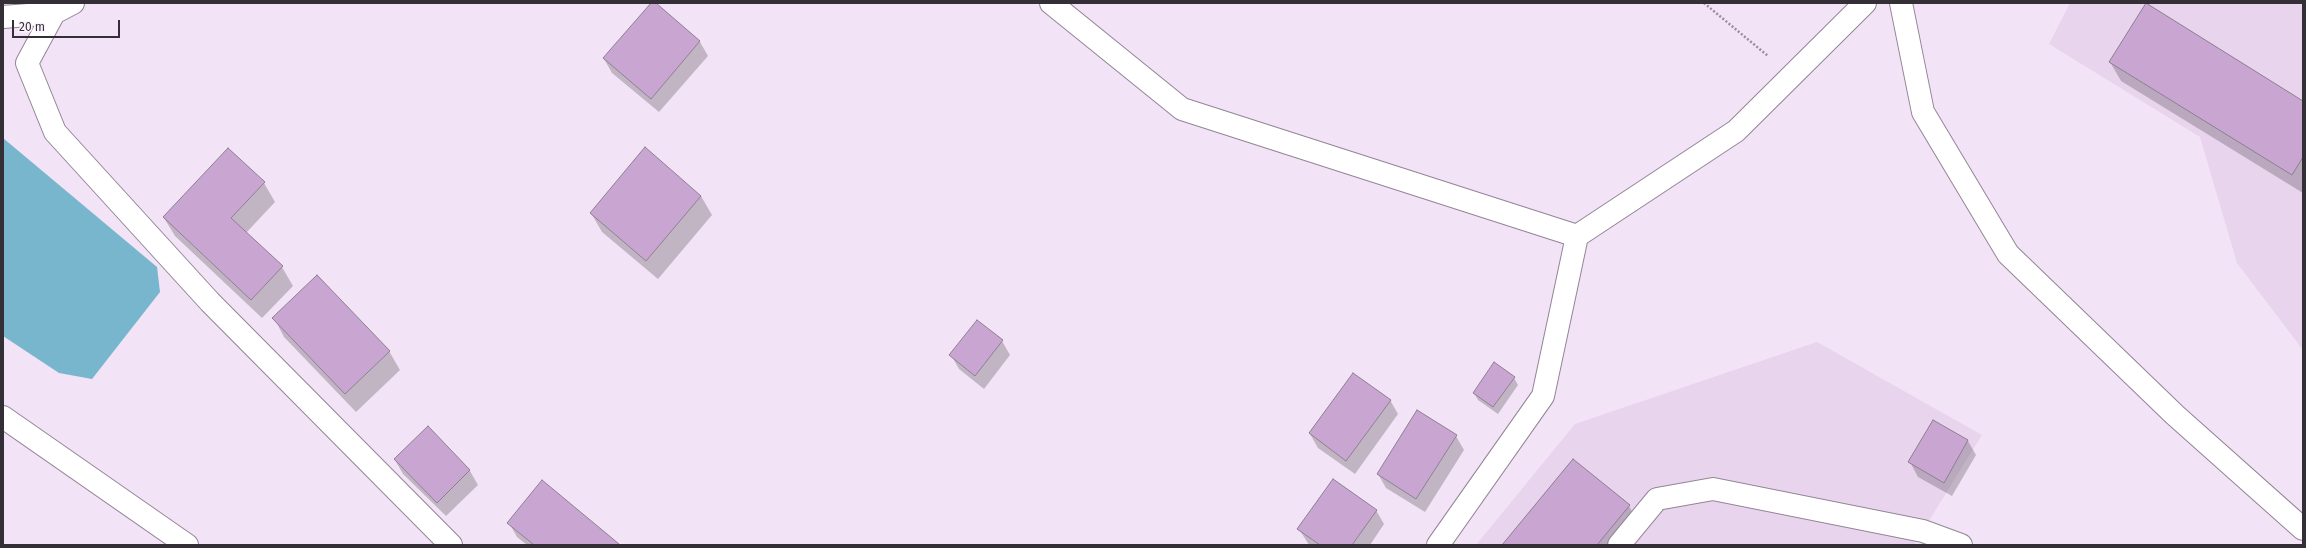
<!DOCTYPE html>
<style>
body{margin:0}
#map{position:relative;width:2306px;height:548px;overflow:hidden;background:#f2e3f6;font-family:"Fira Sans",sans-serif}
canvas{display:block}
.frame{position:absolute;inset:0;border:4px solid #342e36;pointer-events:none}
.scale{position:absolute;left:12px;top:20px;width:108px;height:18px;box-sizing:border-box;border:2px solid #342e36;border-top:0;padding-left:5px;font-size:12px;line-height:14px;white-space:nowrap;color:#342e36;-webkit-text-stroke:3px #fcf3fe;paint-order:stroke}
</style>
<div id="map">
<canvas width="2306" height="548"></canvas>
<div class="frame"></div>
<div class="scale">20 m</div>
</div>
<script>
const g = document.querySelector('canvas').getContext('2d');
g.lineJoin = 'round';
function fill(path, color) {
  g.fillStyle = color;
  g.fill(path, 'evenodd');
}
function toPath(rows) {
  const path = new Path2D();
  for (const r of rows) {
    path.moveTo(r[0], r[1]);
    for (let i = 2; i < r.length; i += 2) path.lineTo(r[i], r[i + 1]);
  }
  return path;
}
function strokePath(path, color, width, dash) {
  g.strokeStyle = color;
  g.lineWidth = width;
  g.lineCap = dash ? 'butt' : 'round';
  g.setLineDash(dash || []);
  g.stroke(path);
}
const built = toPath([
 [2070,3,2303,3,2303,350,2237,263,2200,137,2049,44],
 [1817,342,1982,435,1914,545,1476,545,1575,424]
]);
const water = toPath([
 [3,138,157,267,160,292,92,379,59,373,3,336]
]);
const shadow = toPath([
 [652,3,700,42,708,56,659,112,612,73,604,59],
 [2110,62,2303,102,2303,193,2121,81],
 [228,149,264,183,275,202,246,233,282,267,293,286,262,318,175,236,164,218],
 [701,196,712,215,658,279,602,232,591,213],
 [274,318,389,351,400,370,356,412,284,337],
 [1002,341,1010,355,984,389,959,369,951,355],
 [1514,378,1518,385,1498,414,1478,400,1474,393],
 [1390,400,1398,414,1355,474,1318,448,1310,434],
 [1933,421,1968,441,1976,455,1952,496,1918,477,1910,462],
 [428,428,470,471,478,485,446,516,403,474,395,460],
 [1456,436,1464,450,1425,512,1386,488,1378,474],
 [543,482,618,545,527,545,517,537,509,523],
 [1629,506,1641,528,1627,545,1504,545],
 [1376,510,1384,524,1370,545,1309,545,1299,529]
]);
const building = toPath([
 [651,3,656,3,700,41,651,99,603,58,651,3],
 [2146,3,2303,101,2303,157,2292,175,2109,62,2146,3],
 [645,147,701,196,646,261,590,213,645,147],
 [228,148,265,182,231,218,283,266,251,300,163,217,228,148],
 [317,275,390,351,345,394,272,318,317,275],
 [977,320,1003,340,975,376,949,355,977,320],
 [1494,362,1515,377,1493,407,1473,393,1494,362],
 [1353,373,1391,400,1346,461,1309,433,1353,373],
 [1417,410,1457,435,1416,499,1377,474,1417,410],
 [1933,420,1968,440,1944,483,1908,462,1933,420],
 [428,426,470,470,437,503,394,459,428,426],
 [1573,459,1630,505,1597,545,1502,545,1573,459],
 [1333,479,1377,510,1352,545,1320,545,1297,529,1333,479],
 [542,480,619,544,618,545,534,545,507,523,542,480]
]);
const path = toPath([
 [1704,3,1768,56]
]);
const minor = toPath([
 [73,3,54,13,27,63,55,132,210,302,451,545],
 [1051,3,1182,109,1577,236,1736,131,1865,3],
 [1901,3,1923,112,2008,254,2175,415,2303,529],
 [3,17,54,13],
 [3,417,187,545],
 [1438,545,1543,396,1577,236],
 [1619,545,1657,499,1713,489,1923,531,1961,545]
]);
fill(built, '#e9d4ee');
fill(water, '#78b6cd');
fill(shadow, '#0003');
fill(building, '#c8a6d1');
strokePath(building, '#8d7f91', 1);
strokePath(minor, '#938596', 24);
strokePath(path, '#988d9b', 2.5, [2, 2]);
strokePath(minor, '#fff', 22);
</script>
